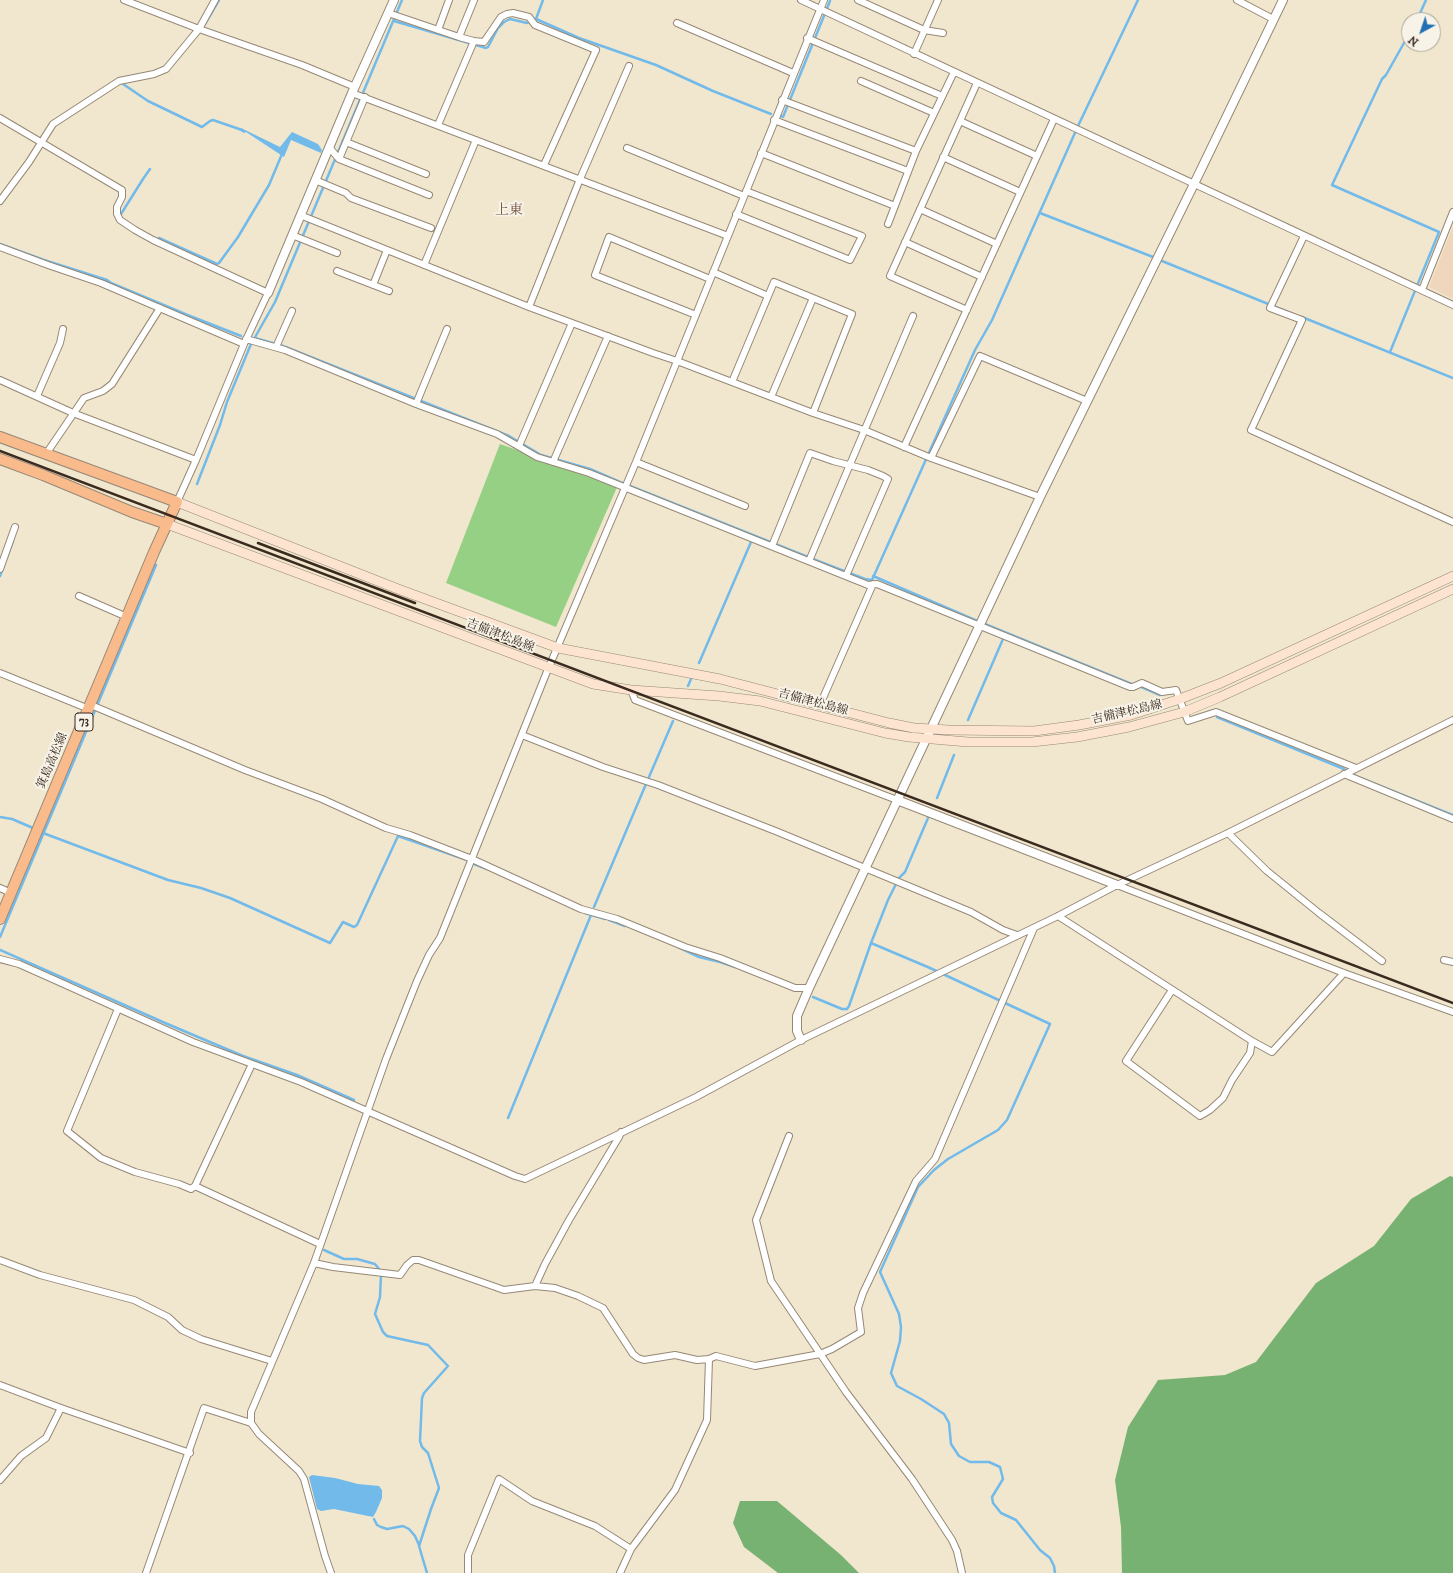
<!DOCTYPE html>
<meta charset="utf-8">
<style>
body{margin:0}
#map{position:relative;width:1453px;height:1573px;overflow:hidden;background:#f1e7ce;font-family:"IM FELL DW Pica",serif}
canvas{display:block}
.north{position:absolute;left:1401px;top:12px;width:40px;height:40px;box-sizing:border-box;background:#f7f3e8;border:1px solid #aca397;border-radius:50%;rotate:220deg;font-size:11px;font-weight:700;line-height:16px;text-align:center;color:#3b2a1e}
.north::after{content:'';display:block;margin:auto;width:14px;height:18px;background:#1f6fb2;clip-path:polygon(50% 0,100% 100%,50% 72%,0 100%)}
</style>
<div id="map">
<canvas width="1453" height="1573"></canvas>
<div class="north">N</div>
</div>
<script>
const g = document.querySelector('canvas').getContext('2d');
g.lineJoin = 'round';
function fill(path, color) {
  g.fillStyle = color;
  g.fill(path, 'evenodd');
}
function toPath(rows) {
  const path = new Path2D();
  for (const r of rows) {
    path.moveTo(r[0], r[1]);
    for (let i = 2; i < r.length; i += 2) path.lineTo(r[i], r[i + 1]);
  }
  return path;
}
function strokePath(path, color, width, dash) {
  g.strokeStyle = color;
  g.lineWidth = width;
  g.lineCap = dash ? 'butt' : 'round';
  g.setLineDash(dash || []);
  g.stroke(path);
}
function write(font, color, halo, rows, align = 'center') {
  g.font = font + ' "IM FELL DW Pica","Noto Serif JP",serif';
  g.lineWidth = 4;
  g.setLineDash([]);
  g.textBaseline = 'middle';
  g.strokeStyle = halo;
  g.fillStyle = color;
  for (const [text, x, y, turn = 0] of rows) {
    g.save();
    g.translate(x, y);
    g.rotate((+turn || 0) * Math.PI / 180);
    g.textAlign = isNaN(turn) ? turn : align;
    if (halo) g.strokeText(text, 0, 0);
    g.fillText(text, 0, 0);
    g.restore();
  }
}
const built = toPath([
 [1453,226,1453,299,1429,287]
]);
const green = toPath([
 [500,444,618,485,556,627,446,583]
]);
const forest = toPath([
 [1450,1176,1453,1177,1453,1573,1122,1573,1121,1527,1115,1480,1128,1427,1158,1380,1225,1375,1256,1362,1316,1283,1374,1246,1411,1199],
 [740,1501,777,1501,841,1555,859,1573,778,1573,744,1547,733,1523]
]);
const water = toPath([
 [241,128,280,147,292,132,318,144,322,150,321,153,291,140,284,157,246,132,244,133,239,130],
 [312,1475,335,1478,358,1484,379,1486,382,1490,382,1498,376,1512,373,1517,334,1509,321,1511,317,1509,309,1477]
]);
const stream = toPath([
 [536,19,579,38,656,65,713,91,771,114],
 [536,19,543,0],
 [1417,20,1426,0],
 [394,21,486,48,488,47,498,28,504,22,510,19,527,23,531,21],
 [205,24,219,0],
 [123,84,148,101,202,127,210,121,213,120,242,130],
 [781,116,783,117,830,1],
 [1040,213,1153,257],
 [121,214,143,179,150,169],
 [159,238,217,264,219,263,238,237,269,185,282,154],
 [0,244,44,260,107,280,111,283,190,316,241,336],
 [1162,261,1293,314],
 [1302,317,1453,378],
 [255,338,283,346,509,436,541,455,590,469,620,482,818,561,865,579,872,580,975,350,992,320,1078,126,1138,0],
 [254,339,275,302,402,0],
 [1390,352,1439,232,1332,185,1382,79,1386,75,1409,34],
 [197,484,220,425,227,402,251,344],
 [0,576,13,541],
 [873,576,975,620,1134,685],
 [699,663,751,542],
 [688,686,691,679],
 [1139,686,1160,695],
 [1217,717,1344,769,1358,777,1453,815],
 [968,720,1003,639],
 [649,777,673,721],
 [937,798,954,755],
 [0,817,12,819,33,828],
 [928,818,905,872,899,878,888,900,871,943,930,968,1050,1024,1007,1120,998,1130,948,1159,934,1170,918,1187,880,1272,899,1314,901,1327,900,1341,891,1373,897,1386,921,1399,944,1414,949,1423,951,1444,959,1456,970,1462,989,1462,1000,1467,1003,1479,992,1497,993,1503,1001,1513,1016,1520,1040,1550,1050,1558,1054,1566,1055,1573],
 [43,833,168,880,201,888,230,898,330,943,343,922,354,927,357,925,398,836,467,860],
 [474,864,487,869],
 [594,907,646,784],
 [585,913,605,919],
 [609,920,625,926],
 [0,937,156,565],
 [678,947,699,957,720,962,735,967],
 [0,950,165,1023,243,1056,297,1075,354,1100],
 [813,997,842,1009,847,1009,849,1006,871,943],
 [508,1118,591,915],
 [324,1250,344,1259,357,1259,375,1264,379,1269,381,1275,380,1297,375,1314,383,1332,387,1336,428,1345,448,1366,424,1393,422,1398,420,1441,422,1447,428,1453,439,1488,431,1509,419,1546,427,1573],
 [374,1519,377,1525,381,1527,387,1529,403,1526,409,1529,415,1536,419,1545]
]);
const minor = toPath([
 [124,0,199,29,302,65,355,87],
 [801,0,1453,305],
 [858,0,924,30,943,33],
 [1237,0,1273,19],
 [388,13,459,37,474,41,484,42,501,17,507,14,513,13,529,17,535,25,596,50,544,165],
 [677,23,793,73],
 [438,30,449,0],
 [459,37,474,0],
 [807,38,942,96],
 [914,54,938,0],
 [861,81,934,113],
 [352,93,728,236],
 [782,100,916,151],
 [0,118,122,190,122,197,117,207,117,214,120,220,135,230,153,240,268,293,244,344,196,460,177,502],
 [774,120,908,171],
 [960,121,1037,156],
 [438,125,474,41],
 [346,142,426,174],
 [329,147,339,159,429,195],
 [627,148,744,196],
 [761,153,895,206],
 [943,157,1020,192],
 [339,159,365,97],
 [315,180,346,193,351,198,431,228],
 [0,201,29,162,53,124,119,81,154,74,166,69,199,29,215,0],
 [920,209,997,244],
 [736,214,850,260,862,236,746,191],
 [300,215,529,307,653,353,677,361,813,413,864,430,931,458,1040,497],
 [888,224,916,151,954,72],
 [292,235,337,253],
 [1304,236,1270,308,1302,320,1251,430,1453,522],
 [905,242,982,277],
 [0,247,48,265,101,283,244,344],
 [424,265,476,140],
 [337,271,389,291],
 [713,272,768,296],
 [373,285,387,250],
 [1422,290,1453,212],
 [529,307,580,179,629,66],
 [967,310,890,276,977,83],
 [696,315,595,275,609,237,710,279],
 [246,339,285,350,416,404,497,434,537,457,589,473,868,585,877,584,1130,687,1133,687,1142,683,1162,692,1176,690,1188,721,1216,712,1356,768],
 [276,347,292,311],
 [0,380,73,413,196,460],
 [732,382,774,282,852,314,813,413],
 [37,396,60,343,63,329],
 [771,397,813,298],
 [416,404,447,329],
 [519,446,572,323],
 [904,447,1054,119],
 [46,454,84,398,103,391,112,384,160,308],
 [931,458,980,356,1087,401],
 [553,462,608,336],
 [636,462,745,506],
 [772,546,810,453,833,461,868,470,883,476,888,479,846,576],
 [809,561,913,316],
 [0,569,15,527],
 [79,596,127,617],
 [0,673,89,709],
 [631,690,635,700,897,800],
 [823,698,873,584],
 [91,705,245,770,322,799,386,828,410,835,472,859,581,909,617,919,685,947,720,958,795,988,809,988],
 [522,735,603,767,658,785,778,832,971,912,1003,930,1017,935],
 [1344,774,1453,819],
 [1228,833,1267,871,1319,913,1382,961],
 [1117,885,1344,973,1453,1012],
 [0,888,11,893],
 [1058,916,1252,1041,1272,1052,1344,973],
 [0,959,19,964,46,976,193,1042,301,1082,515,1176,525,1179,696,1097,801,1040,1058,916,1117,885,1228,833,1453,720],
 [1444,960,1453,962],
 [1172,990,1126,1061,1200,1116,1210,1110,1223,1098,1232,1080,1250,1053,1252,1041],
 [118,1009,67,1131,101,1158,135,1172,179,1184,191,1189,195,1186,252,1064],
 [789,1136,756,1220,771,1281,846,1392,912,1479,952,1540,957,1551,962,1573],
 [195,1186,320,1244],
 [0,1260,40,1275,134,1300,168,1317,182,1330,201,1339,272,1361],
 [314,1263,333,1267,400,1275,407,1265,413,1260,419,1260,504,1290,535,1286,555,1288,578,1296,603,1308,633,1354,638,1358,644,1360,675,1355,697,1360,709,1359,716,1356,755,1366,820,1354,832,1349,861,1332,858,1308,863,1293,916,1181,935,1159,1034,928],
 [535,1286,545,1264,569,1220,619,1137,621,1132],
 [0,1385,61,1408,190,1453],
 [251,1423,251,1412,314,1263,386,1059,417,981,429,955,440,938,546,674,636,462,824,0],
 [0,1480,21,1456,46,1438,61,1408],
 [146,1573,204,1408,251,1423,259,1434,299,1471,304,1479,325,1556,331,1573],
 [468,1573,468,1555,499,1479,532,1501,595,1526,631,1549],
 [620,1573,631,1549,675,1490,707,1420,709,1359]
]);
const tertiary = toPath([
 [268,293,352,93,394,0],
 [897,800,1117,885],
 [801,1040,797,1031,797,1016,809,988,1040,497,1194,184,1283,0]
]);
const secondary = toPath([
 [177,502,398,589,558,648,720,679,889,723,914,728,949,730,1034,731,1079,725,1131,715,1180,699,1221,683,1453,576],
 [167,524,593,684,631,690,719,696,760,701,885,733,909,737,968,742,1032,742,1077,737,1129,727,1184,712,1220,697,1453,589]
]);
const primary = toPath([
 [0,437,177,502,154,552,0,919],
 [0,459,43,475,132,512,167,524]
]);
const rail = toPath([
 [0,451,1453,1003],
 [258,543,415,603]
]);
const shields = [
 [84,722,18]
];
const shieldNames = [
 ["73",84,722]
];
const streetNames = [
 ["吉備津松島線",500,636,21],
 ["吉備津松島線",813,703,15],
 ["吉備津松島線",1127,713,-13],
 ["箕島高松線",53,761,-67]
];
const quarterNames = [
 ["上東",509,211]
];
fill(built, '#f0d6bc');
fill(green, '#95d084');
fill(forest, '#78b272');
fill(water, '#72baea');
strokePath(stream, '#72baea', 2.5);
strokePath(minor, '#968876', 8);
strokePath(tertiary, '#968876', 10);
strokePath(secondary, '#968876', 10);
strokePath(primary, '#968876', 12);
strokePath(minor, '#fff', 6);
strokePath(tertiary, '#fff', 8);
strokePath(secondary, '#fde4d1', 9);
strokePath(primary, '#fabb8c', 10);
strokePath(rail, '#3b2a1e', 2.5);
for (const [x, y, w] of shields) {
  const box = new Path2D();
  box.roundRect(x - w / 2, y - 9, w, 18, 3);
  g.fillStyle = '#f7f3e8';
  g.fill(box);
  strokePath(box, '#3b2a1e', 1);
}
write('bold 11px', '#3b2a1e', null, shieldNames);
write('12px', '#3b2a1e', '#f7f3e8', streetNames);
write('14px', '#72503e', '#f7f3e8', quarterNames);
</script>
